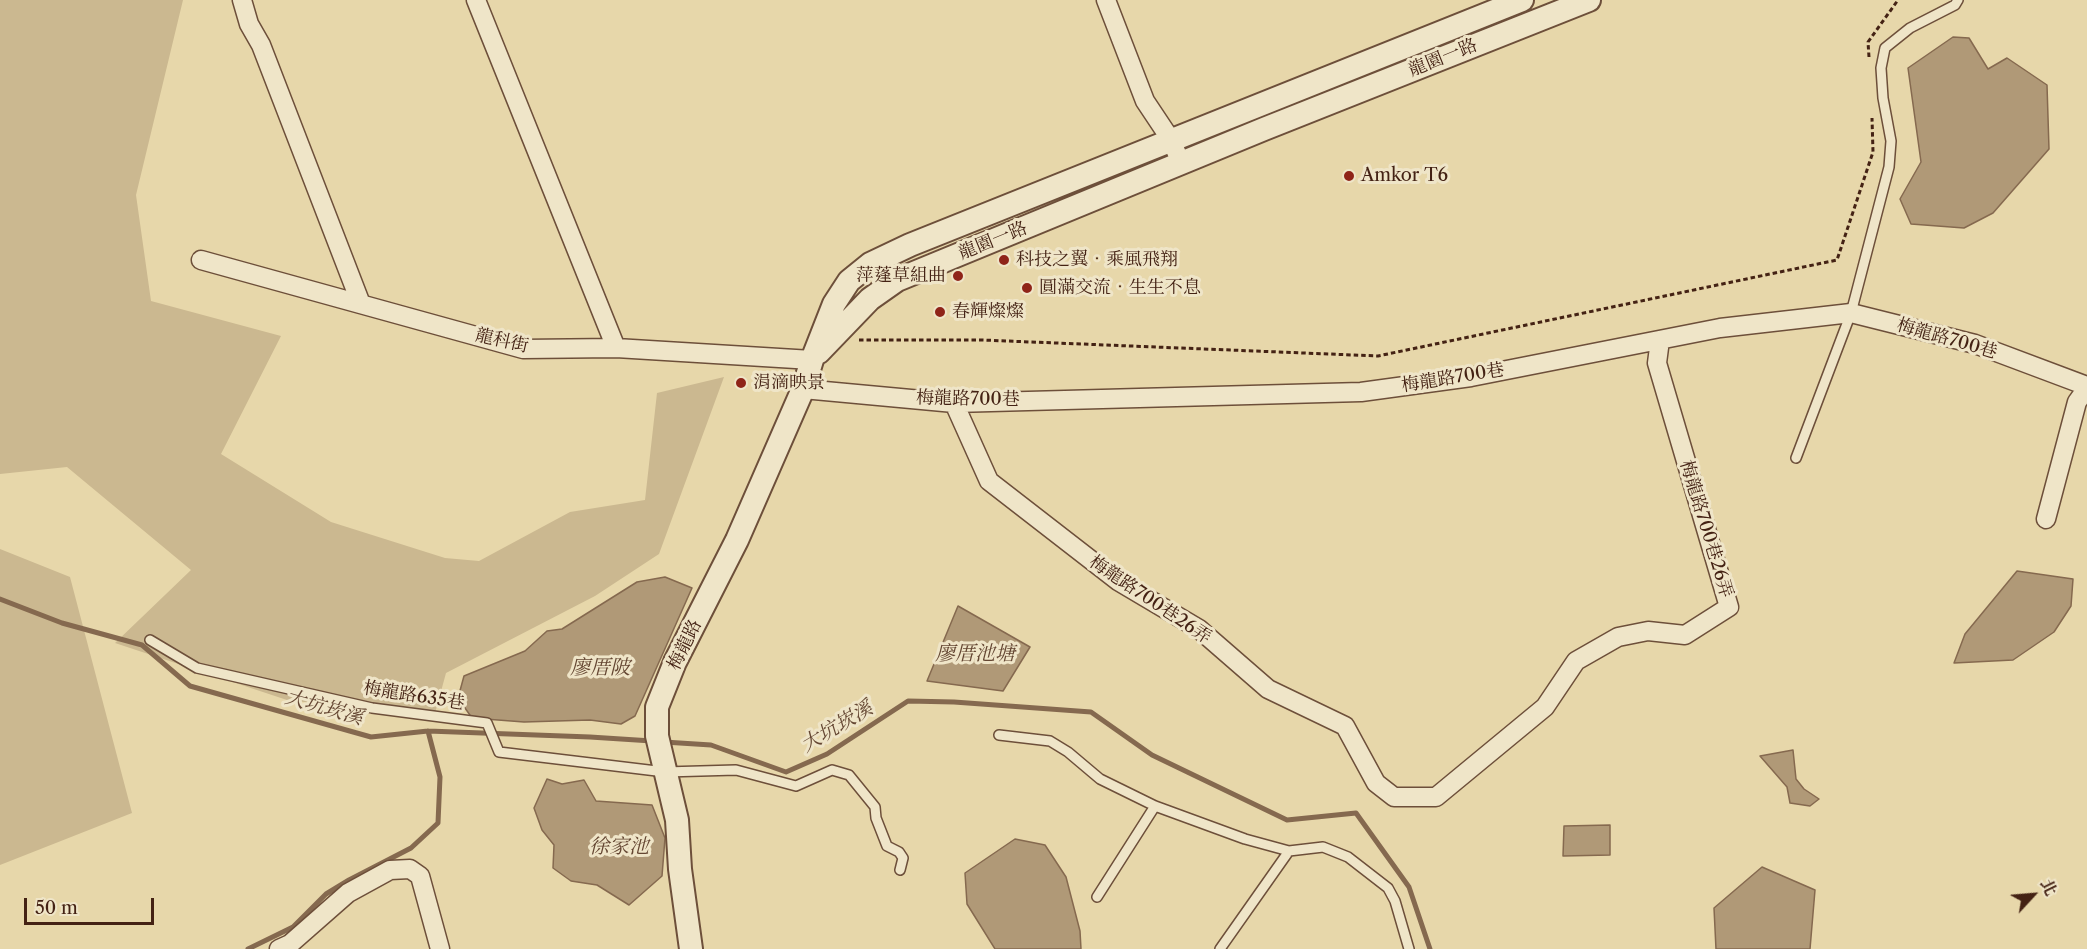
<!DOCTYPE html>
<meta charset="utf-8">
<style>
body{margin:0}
#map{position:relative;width:2087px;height:949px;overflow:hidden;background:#e7d7aa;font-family:"Libre Caslon Text","Noto Serif TC",serif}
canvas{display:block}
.north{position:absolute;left:2003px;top:865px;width:60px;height:60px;-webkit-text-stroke:4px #efe5c8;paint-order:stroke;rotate:64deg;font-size:16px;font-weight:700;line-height:24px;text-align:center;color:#442214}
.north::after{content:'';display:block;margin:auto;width:21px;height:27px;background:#442214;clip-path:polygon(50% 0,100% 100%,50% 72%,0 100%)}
.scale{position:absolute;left:24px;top:898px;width:130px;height:27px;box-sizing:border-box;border:3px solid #442214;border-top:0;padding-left:8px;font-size:18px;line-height:21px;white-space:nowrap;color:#442214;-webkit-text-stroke:4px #efe5c8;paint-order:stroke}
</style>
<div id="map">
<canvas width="2087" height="949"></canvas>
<div class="north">北</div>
<div class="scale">50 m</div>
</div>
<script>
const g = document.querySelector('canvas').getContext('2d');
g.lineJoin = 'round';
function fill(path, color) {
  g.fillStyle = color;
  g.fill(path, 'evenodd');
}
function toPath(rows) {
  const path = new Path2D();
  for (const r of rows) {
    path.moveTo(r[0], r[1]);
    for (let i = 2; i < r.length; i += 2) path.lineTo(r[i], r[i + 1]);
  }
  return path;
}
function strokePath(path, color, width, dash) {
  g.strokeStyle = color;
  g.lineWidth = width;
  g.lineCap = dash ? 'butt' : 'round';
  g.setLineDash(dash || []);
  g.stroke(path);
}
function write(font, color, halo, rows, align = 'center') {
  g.font = font + ' "Libre Caslon Text","Noto Serif TC",serif';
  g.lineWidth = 6;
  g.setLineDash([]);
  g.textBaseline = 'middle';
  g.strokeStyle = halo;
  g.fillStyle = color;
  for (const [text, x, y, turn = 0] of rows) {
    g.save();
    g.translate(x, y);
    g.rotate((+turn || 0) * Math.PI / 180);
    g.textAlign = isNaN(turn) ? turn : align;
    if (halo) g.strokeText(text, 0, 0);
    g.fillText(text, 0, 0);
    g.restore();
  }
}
const green = toPath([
 [0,0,183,0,136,195,151,301,281,336,221,454,331,522,445,558,479,561,570,512,645,500,657,393,724,377,659,554,595,596,446,673,434,717,287,700,115,643,191,570,67,467,0,474],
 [0,549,70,577,132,813,0,865]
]);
const water = toPath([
 [1953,37,1969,38,1988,69,2007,58,2047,85,2049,149,1993,213,1964,228,1911,224,1900,199,1921,162,1908,68,1953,37],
 [2017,571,2073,579,2071,606,2054,632,2013,660,1954,663,1965,634,2017,571],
 [665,577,692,588,635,716,621,724,590,720,524,722,472,718,458,698,464,676,525,651,547,631,562,629,637,582,665,577],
 [958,606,1030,647,1003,691,927,681,958,606],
 [1793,750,1796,779,1804,789,1819,799,1810,806,1790,803,1787,787,1760,756,1793,750],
 [547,779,562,784,584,780,596,801,652,805,665,838,662,876,629,905,597,885,571,881,553,868,554,845,542,830,534,808,547,779],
 [1610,825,1610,855,1563,856,1564,826,1610,825],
 [1015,839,1045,845,1066,877,1080,931,1081,949,995,949,967,904,965,873,1015,839],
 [1762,867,1815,890,1810,949,1716,949,1714,908,1762,867]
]);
const stream = toPath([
 [0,599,62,623,142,645,190,686,371,737,428,731,590,737,652,741],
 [664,742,711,745,786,772,827,754,908,701,954,702,1091,712,1152,755,1287,820,1356,813,1409,887,1430,949],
 [248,949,293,927,326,894,349,880,411,848,438,823,440,777,428,731]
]);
const path = toPath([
 [1869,57,1868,42,1898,0],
 [859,340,982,340,1378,356,1837,260,1873,152,1872,118]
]);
const service = toPath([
 [1796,458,1851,313,1889,167,1891,141,1883,98,1881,68,1885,48,1910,28,1955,5,1958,0],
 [150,640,197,668,372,708,487,723,499,752,665,772,736,770,796,786,832,770,849,775,875,807,876,818,887,846,899,852,903,858,900,870],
 [999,735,1050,741,1068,752,1100,779,1155,806,1245,839,1289,851,1323,847,1348,857,1388,888,1395,901,1409,949],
 [1097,897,1155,806],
 [1220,949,1289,851]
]);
const minor = toPath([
 [242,0,249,24,261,45,361,304],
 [476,0,616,348],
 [1106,0,1145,101,1171,140,1181,163],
 [201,260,523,349,616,348,812,360],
 [803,389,954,403,1361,392,1471,377,1720,328,1851,313,1975,344,2087,386],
 [954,403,989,481,1118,581,1199,629,1268,689,1345,726,1376,783,1394,797,1436,797,1545,707,1576,661,1618,637,1648,631,1685,635,1729,607,1657,363,1660,340],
 [2046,519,2077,402,2087,388],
 [279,949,290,944,348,893,390,870,410,869,420,876,440,949]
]);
const tertiary = toPath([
 [819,352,870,299,897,280,1264,129,1589,0],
 [691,949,680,869,677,820,657,736,657,707,675,662,737,540,803,389,812,360,834,304,849,281,870,264,910,245,1522,0]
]);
const markers = [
 [1349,176,6,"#8f2418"],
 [1004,260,6,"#8f2418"],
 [958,276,6,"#8f2418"],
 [1027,288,6,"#8f2418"],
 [940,312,6,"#8f2418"],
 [741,383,6,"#8f2418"]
];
const streetNames = [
 ["龍園一路",1443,58,-22],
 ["龍園一路",993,241,-22],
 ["梅龍路700巷",1947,339,16],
 ["龍科街",502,341,13],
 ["梅龍路700巷",1453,378,-9],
 ["梅龍路700巷",968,399,1],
 ["梅龍路700巷26弄",1706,529,73],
 ["梅龍路700巷26弄",1150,600,34],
 ["梅龍路",685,645,-64],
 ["梅龍路635巷",414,696,9]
];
const poiNames = [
 ["Amkor T6",1361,176],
 ["科技之翼．乘風飛翔",1016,260],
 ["萍蓬草組曲",946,276,"right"],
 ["圓滿交流．生生不息",1039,288],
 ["春輝燦燦",952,312],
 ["涓滴映景",753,383]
];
const waterNames = [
 ["廖厝池塘",975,654],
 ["廖厝陂",600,668],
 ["大坑崁溪",324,708,16],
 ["大坑崁溪",837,727,-31],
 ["徐家池",619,847]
];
fill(green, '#cbb890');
fill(water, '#b09977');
strokePath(water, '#85694f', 1.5);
strokePath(stream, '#85694f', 5);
strokePath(service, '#6d4f3a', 12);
strokePath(minor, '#6d4f3a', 21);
strokePath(tertiary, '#6d4f3a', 26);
strokePath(path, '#442214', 3, [4.5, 3]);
strokePath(service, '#efe5c8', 9);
strokePath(minor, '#efe5c8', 18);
strokePath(tertiary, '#efe5c8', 22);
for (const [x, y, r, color] of markers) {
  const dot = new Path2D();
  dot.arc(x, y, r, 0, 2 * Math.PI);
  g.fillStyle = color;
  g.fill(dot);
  strokePath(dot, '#efe5c8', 2);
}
write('18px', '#442214', '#efe5c8', streetNames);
write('18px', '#442214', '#efe5c8', poiNames, 'left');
write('italic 20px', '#644632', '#efe5c8', waterNames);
</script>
